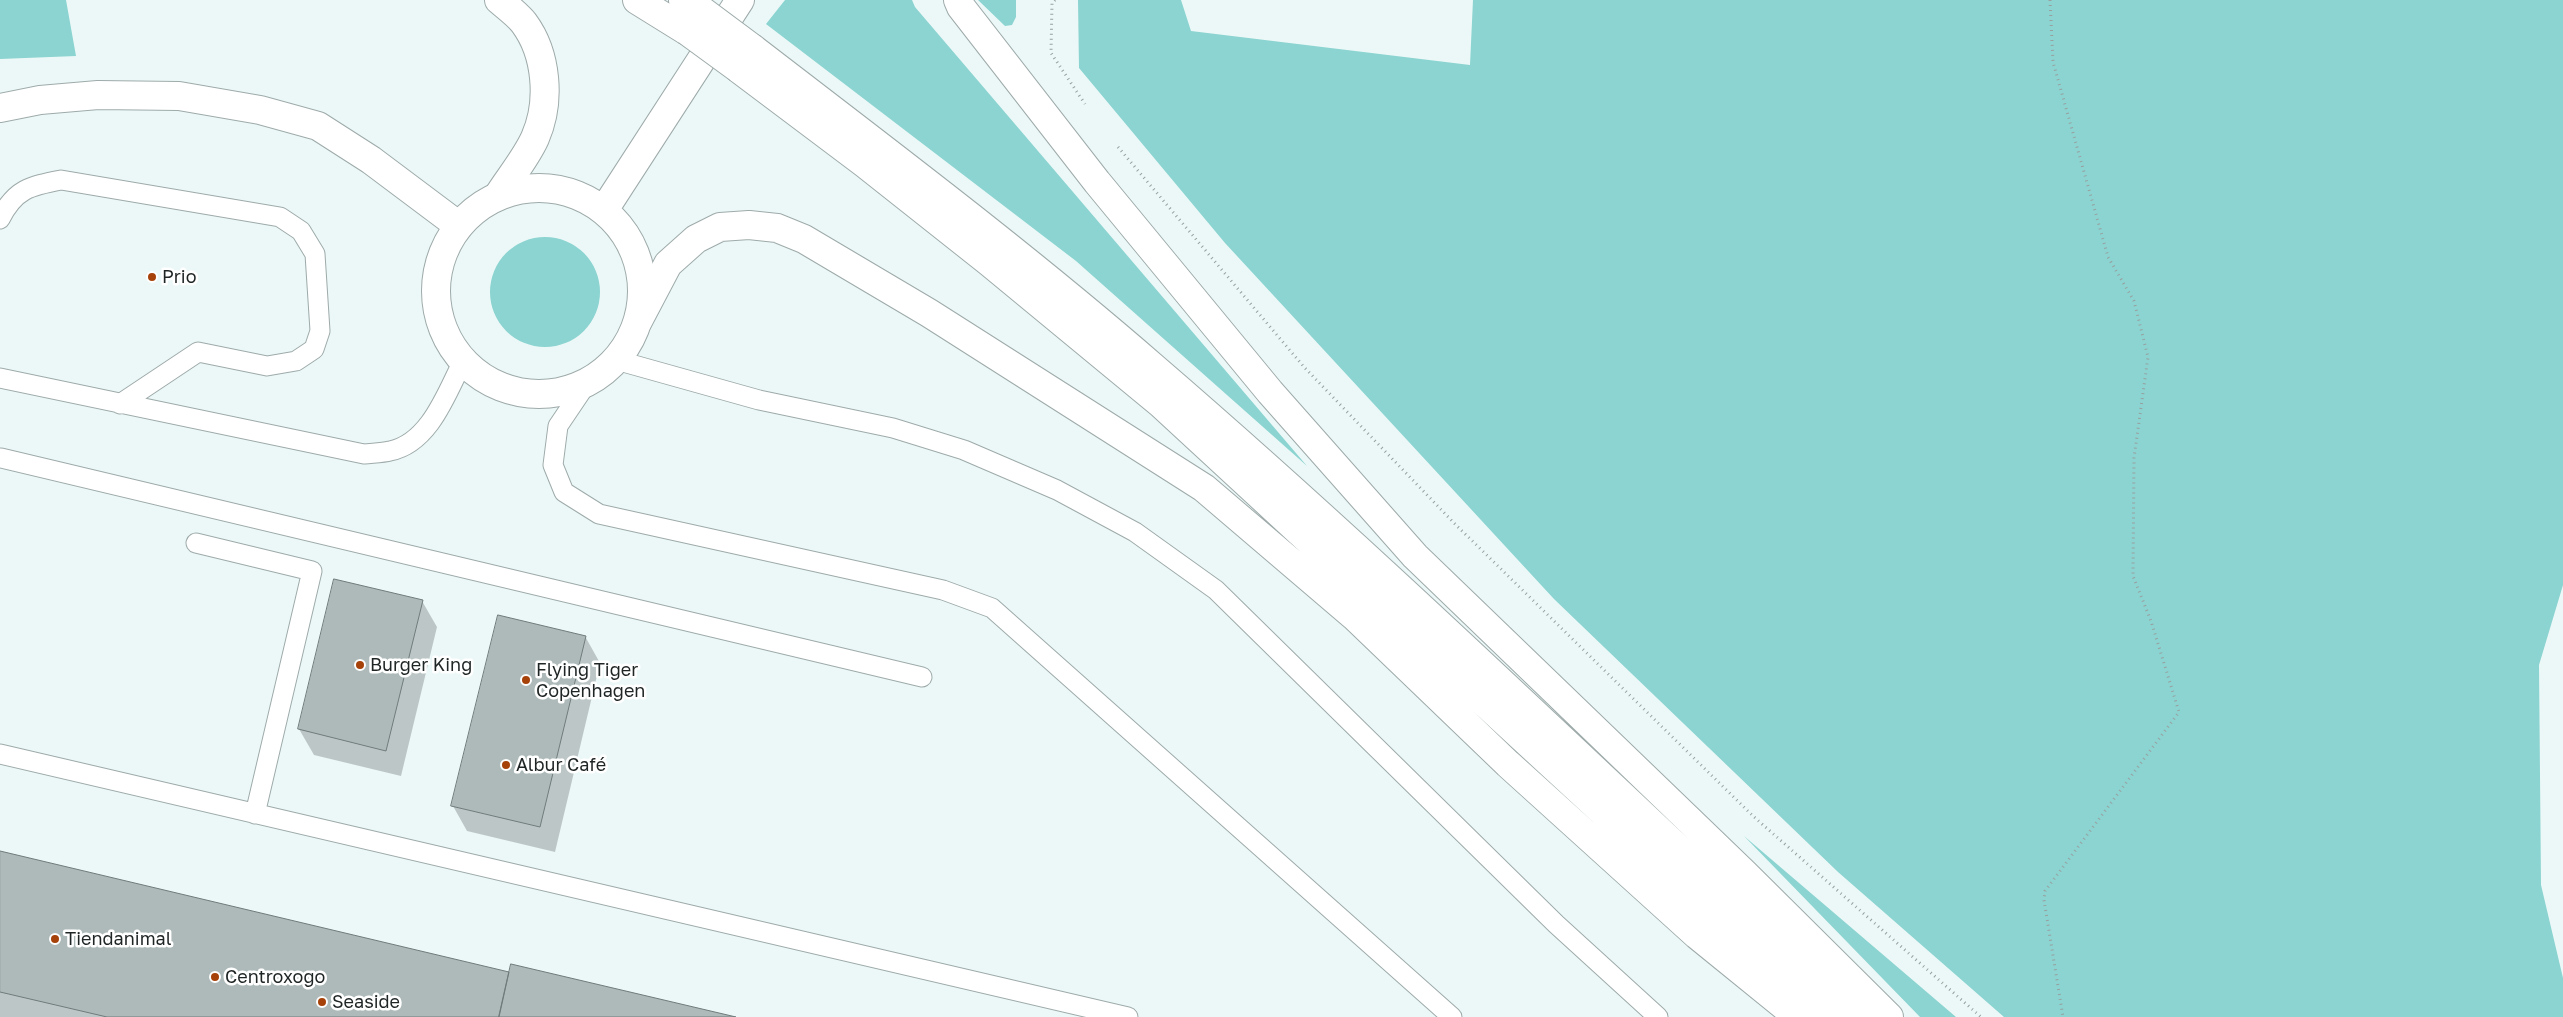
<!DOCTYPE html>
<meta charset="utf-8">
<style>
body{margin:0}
canvas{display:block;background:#ebf8f7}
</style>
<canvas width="2563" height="1017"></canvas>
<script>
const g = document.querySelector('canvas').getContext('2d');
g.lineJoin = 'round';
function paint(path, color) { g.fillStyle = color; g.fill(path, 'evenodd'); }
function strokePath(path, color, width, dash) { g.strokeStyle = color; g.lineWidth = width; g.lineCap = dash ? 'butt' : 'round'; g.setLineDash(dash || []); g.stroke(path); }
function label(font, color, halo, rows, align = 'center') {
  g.font = font + ' "Golos Text",sans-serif'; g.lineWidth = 5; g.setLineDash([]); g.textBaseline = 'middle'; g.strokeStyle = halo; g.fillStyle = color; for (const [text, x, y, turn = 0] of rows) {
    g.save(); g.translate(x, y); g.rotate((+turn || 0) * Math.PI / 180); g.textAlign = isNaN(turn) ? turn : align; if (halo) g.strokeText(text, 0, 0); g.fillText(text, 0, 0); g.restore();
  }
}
paint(new Path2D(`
 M0 0H66L76 56 0 59Z
 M785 0H912L915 7 1307 466 1076 261 766 24Z
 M978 0H1016V17L1012 25 1005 26Z
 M1078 0H1181L1191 31 1470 65 1473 0H2563V585L2539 665 2541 885 2563 978V1017H2004L1838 872 1554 599 1225 243 1079 68Z
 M490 292a55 55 0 1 1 110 0a55 55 0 1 1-110 0Z
 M1744 836 1956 1017H1920Z`), '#8cd4d1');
paint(new Path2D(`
 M422 601 437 627 401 776 314 755 299 729Z
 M586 638 600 663 555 852 467 831 453 806Z
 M0 852 510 974 731 1017H0Z`), '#0003');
const building = new Path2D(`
 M334 579 423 600 386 751 298 729Z
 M498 615 586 636 540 827 451 806Z
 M0 851 509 972 499 1017H107L0 992Z
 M511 964 736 1017H499Z`);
paint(building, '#adbab9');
strokePath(building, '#707b7b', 1);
const service = new Path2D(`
 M0 219C15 189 30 186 61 180L280 217 301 231 315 254 320 331 314 349 296 361 267 366 198 352 120 404
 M616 360 759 400 893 428 964 450 1057 490 1135 532 1216 590 1556 924 1658 1017
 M0 378 364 454C372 453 382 453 390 451 430 443 447 392 463 361
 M587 383 558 426 553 465 564 492 599 514 943 590 992 608 1452 1017
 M1 458 922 677
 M196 543 312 571 255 814
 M0 754 1128 1017`);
const tertiary = new Path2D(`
 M0 108 40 100 98 95 179 96 260 110 318 126 371 160 459 226
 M436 291a103 103 0 1 1 206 0a103 103 0 1 1-206 0Z
 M604 210 740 0`);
const primary = new Path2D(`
 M637 0 687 31
 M683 0 701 10
 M958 0 961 7 1097 182 1270 392 1415 556 1744 873 1889 1017
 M752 48C887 152 1023 254 1152 366 1395 575 1623 800 1859 1017
 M739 69 864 163 989 262 1161 404 1825 1017
 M498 196C510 177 526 158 535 138 551 102 547 54 524 23 518 15 507 7 499 0
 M638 321 668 264 696 239 720 227 749 225 777 228 804 239 929 313 1204 488 1354 616 1508 764 1697 935 1798 1017`);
strokePath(service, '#9eabaa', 21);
strokePath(tertiary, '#9eabaa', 30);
strokePath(primary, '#9eabaa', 30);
strokePath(new Path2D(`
 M1055 0 1052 3 1051 53 1085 104
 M2050 0 2053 62 2108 257 2134 301 2148 357 2134 458 2133 576 2151 621 2179 712 2045 891 2044 900 2063 1017
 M1118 147 1304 367 1455 524 1753 816 1981 1017`), '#96a09f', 3, [1, 4]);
strokePath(service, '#fff', 19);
strokePath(tertiary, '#fff', 28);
strokePath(primary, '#fff', 28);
const primaryBridge = new Path2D(`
 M701 10 752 48
 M687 31 739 69`);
strokePath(primaryBridge, '#9eabaa', 30, []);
strokePath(primaryBridge, '#fff', 28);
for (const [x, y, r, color] of [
 [152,277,5,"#a54109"],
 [360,665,5,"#a54109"],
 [526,680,5,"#a54109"],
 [506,765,5,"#a54109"],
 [55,939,5,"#a54109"],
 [215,977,5,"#a54109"],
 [322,1002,5,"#a54109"]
]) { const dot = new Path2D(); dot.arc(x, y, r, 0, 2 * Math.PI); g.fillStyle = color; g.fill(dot); strokePath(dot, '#fff', 2); }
label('18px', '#1f2424', '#fff', [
 ["Prio",162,277],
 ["Burger King",370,665],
 ["Flying Tiger",536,670],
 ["Copenhagen",536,691],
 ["Albur Café",516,765],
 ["Tiendanimal",65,939],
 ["Centroxogo",225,977],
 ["Seaside",332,1002]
], 'left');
</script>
